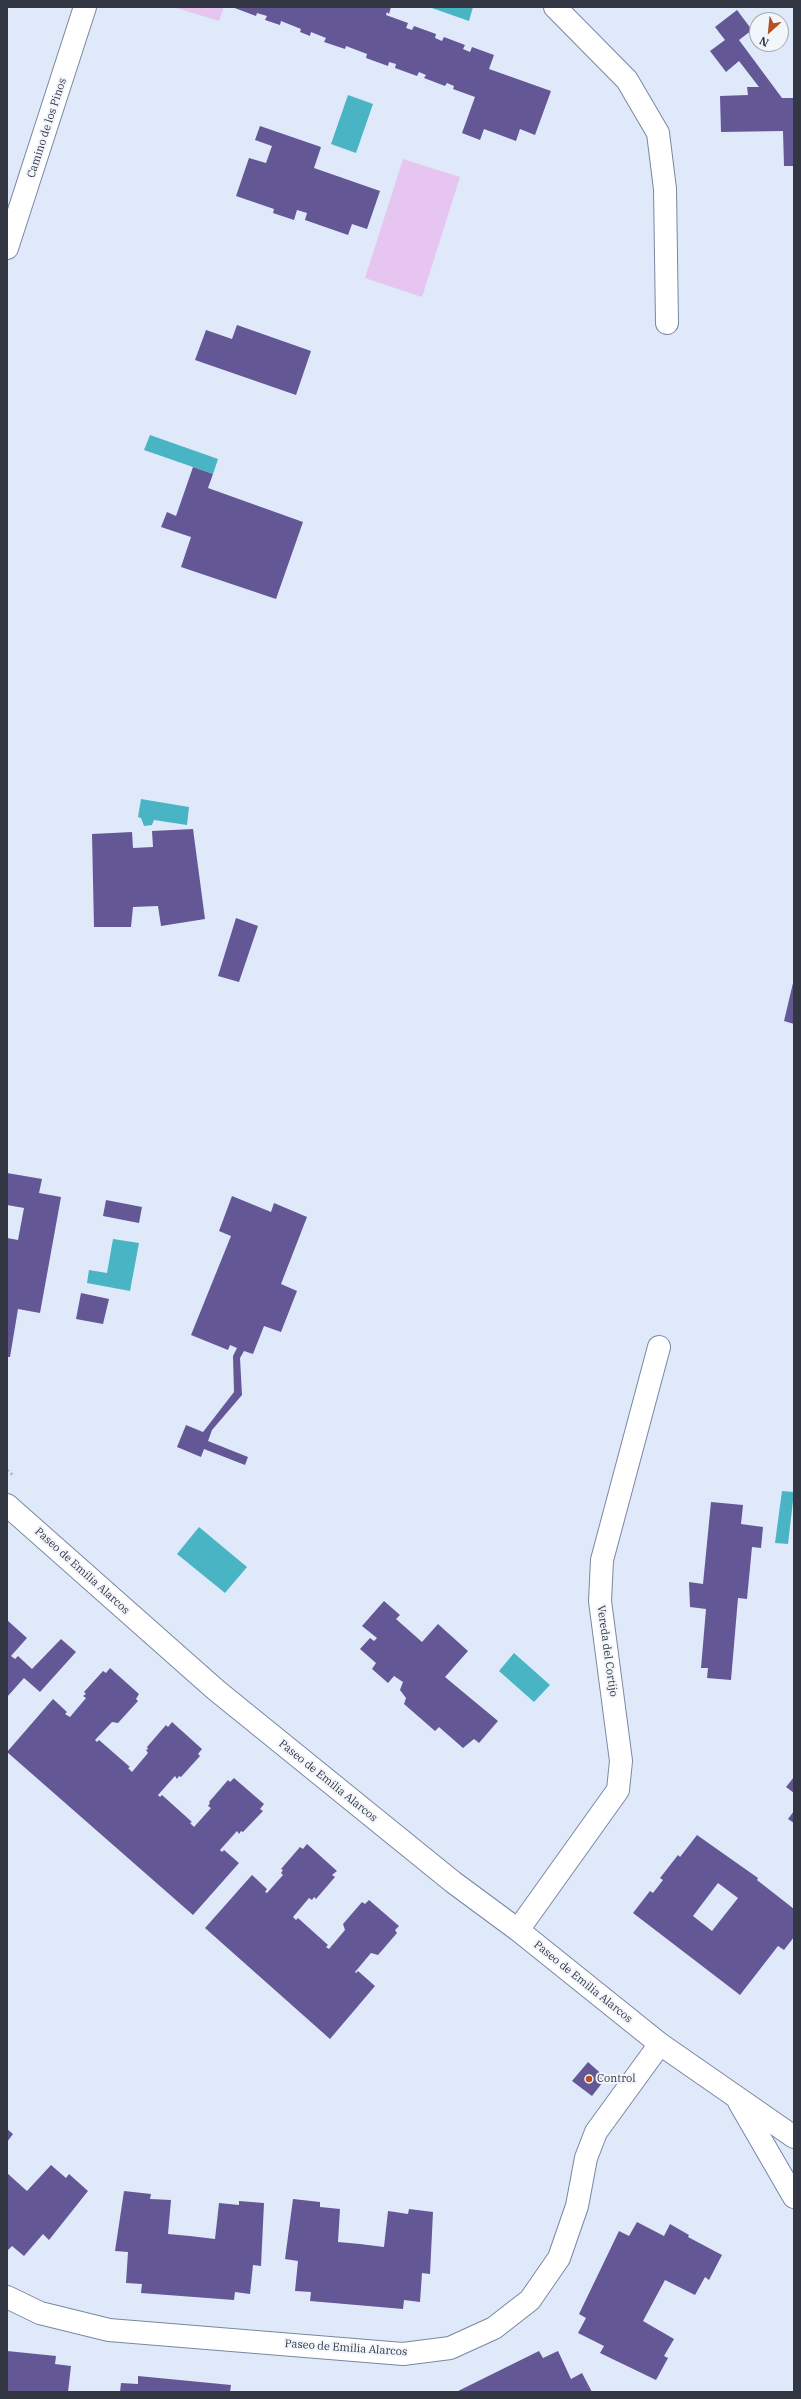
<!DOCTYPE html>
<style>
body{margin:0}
#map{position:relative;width:801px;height:2399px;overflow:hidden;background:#dfe9fa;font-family:"IBM Plex Serif",serif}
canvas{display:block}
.frame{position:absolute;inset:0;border:8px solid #323743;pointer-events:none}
.north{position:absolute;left:749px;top:12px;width:40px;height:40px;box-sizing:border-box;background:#f2f6fb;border:1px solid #a5aab1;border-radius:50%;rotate:207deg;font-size:11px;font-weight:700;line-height:16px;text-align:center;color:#323743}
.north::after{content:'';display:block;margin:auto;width:14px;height:18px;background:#b55022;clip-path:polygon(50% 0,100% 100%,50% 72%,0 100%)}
</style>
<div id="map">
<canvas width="801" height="2399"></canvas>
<div class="frame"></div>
<div class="north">N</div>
</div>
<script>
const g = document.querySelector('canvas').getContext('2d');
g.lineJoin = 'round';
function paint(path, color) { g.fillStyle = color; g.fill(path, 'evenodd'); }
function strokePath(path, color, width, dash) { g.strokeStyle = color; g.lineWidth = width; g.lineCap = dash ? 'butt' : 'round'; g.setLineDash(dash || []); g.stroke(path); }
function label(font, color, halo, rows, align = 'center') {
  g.font = font + ' "IBM Plex Serif",serif'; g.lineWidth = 4; g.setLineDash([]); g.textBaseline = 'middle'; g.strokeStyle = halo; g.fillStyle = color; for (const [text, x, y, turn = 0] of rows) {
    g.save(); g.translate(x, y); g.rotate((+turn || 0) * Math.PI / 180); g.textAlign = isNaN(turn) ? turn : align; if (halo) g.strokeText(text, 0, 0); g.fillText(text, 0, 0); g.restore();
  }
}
paint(new Path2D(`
 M173 7H224L219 21Z
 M403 159 460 177 422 297 365 278Z`), '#e7c5f1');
paint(new Path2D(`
 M429 7H473L469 21Z
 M348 95 373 104 356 153 331 144Z
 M150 435 218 459 213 474 144 450Z
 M141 799 189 807 187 825 154 820 152 825 144 826 141 818 138 817Z
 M113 1239 139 1243 130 1291 87 1283 89 1270 107 1273Z
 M782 1491 794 1492 788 1544 775 1543Z
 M199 1527 247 1567 225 1593 177 1554Z
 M514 1653 550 1685 534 1702 499 1671Z`), '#49b4c3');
paint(new Path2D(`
 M232 7H391L389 14 387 12 386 15 408 23 406 28 412 30 414 26 436 34 435 38 442 41 444 37 465 45 463 49 470 52 472 47 494 55 489 69 551 91 535 135 520 129 516 141 484 129 480 140 462 133 475 97 453 89 454 86 447 83 445 86 424 78 426 75 419 72 417 76 395 68 396 64 389 62 388 66 366 58 367 54 346 46 345 49 324 42 326 38 311 32 310 36 300 32 301 29 281 21 280 25 265 20 267 16 257 13 256 16Z
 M737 10 752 30 739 40 782 98H794V166H784L783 131 721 132 720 96 748 95 747 87H759L739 61 726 72 710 51 725 40 715 27Z
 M260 126 321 147 314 168 380 191 367 229 352 224 348 235 305 220 307 213 297 210 294 220 273 213 274 209 236 196 249 158 266 163 272 146 255 140Z
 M237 325 311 351 296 395 195 360 206 330 232 339Z
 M193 467 213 474 208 488 303 522 276 599 181 567 191 537 161 527 167 512 176 516Z
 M193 829 205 919 161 926 158 906 133 907 131 927H94L92 834 132 832 133 848 153 847 152 831Z
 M236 918 258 926 239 982 218 976Z
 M793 983H794V1024L784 1021Z
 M7 1173 42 1179 39 1193 61 1197 40 1313 18 1309 10 1357H7V1238L18 1240 24 1208 7 1205Z
 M232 1196 271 1212 274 1203 307 1217 281 1284 297 1291 281 1332 264 1326 253 1354 244 1351 240 1358 242 1395 212 1430 208 1441 248 1457 245 1465 204 1449 201 1457 177 1447 186 1425 203 1432 234 1392 233 1356 237 1348 230 1345 228 1350 191 1335 231 1236 219 1231Z
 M106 1200 142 1207 139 1223 103 1216Z
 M81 1293 109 1299 103 1324 76 1319Z
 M711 1502 743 1505 741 1524 763 1527 761 1548 752 1547 747 1599 738 1598 731 1680 707 1678 708 1668H701L706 1609 690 1607 689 1582 703 1584Z
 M384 1601 400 1615 396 1619 422 1642 438 1624 468 1651 445 1677 498 1721 479 1743 474 1739 463 1748 439 1727 435 1731 404 1704 406 1698 400 1690 403 1682 394 1676 388 1683 372 1669 376 1663 360 1649 370 1638 374 1641 377 1638 362 1626Z
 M7 1620 27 1638 11 1656 15 1659 18 1656 32 1669 61 1639 76 1652 40 1692 24 1678 7 1697Z
 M110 1668 139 1694 136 1699 138 1701 118 1723 112 1722 95 1740 97 1742 99 1740 130 1767 128 1768 132 1772 148 1753 146 1750 148 1749 147 1747 166 1725 168 1727 172 1722 202 1749 198 1754 200 1756 181 1777 179 1776 177 1779 175 1776 158 1795 160 1797 162 1795 192 1822 190 1823 194 1827 211 1808 208 1806 210 1803 209 1802 228 1780 230 1782 234 1778 264 1804 260 1809 263 1811 243 1832 241 1831 239 1834 237 1831 220 1850 222 1852 224 1850 239 1863 193 1915 7 1752 53 1699 67 1712 65 1714 70 1717 86 1698 83 1696 86 1694 84 1692 103 1671 106 1673Z
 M794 1777V1793L786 1787Z
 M794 1811V1823L788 1819Z
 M697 1835 758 1878 757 1880 794 1909V1937L784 1950 778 1946 740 1995 633 1913 650 1891 653 1893 663 1880 660 1878 678 1855 680 1857ZM718 1883 738 1898 712 1931 693 1916Z
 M307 1844 337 1871 332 1875 335 1877 316 1899 314 1897 312 1900 309 1898 293 1917 296 1920 298 1918 328 1945 326 1947 329 1949 345 1930 343 1924 362 1902 365 1904 369 1900 399 1926 395 1930 397 1933 378 1955 371 1953 355 1972 356 1973 358 1971 375 1986 330 2039 205 1928 252 1875 267 1889 265 1892 267 1893 283 1875 281 1873 283 1870 281 1869 300 1847 303 1849Z
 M588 2062 606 2078 592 2096 572 2081Z
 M7 2129 13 2134 7 2142Z
 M51 2165 66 2178 69 2174 88 2191 49 2240 43 2234 24 2256 12 2246 7 2251V2173L27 2191Z
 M124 2191 151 2194 150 2199 171 2200 168 2234 190 2236 215 2239 219 2203 239 2205V2201L264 2203 261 2266 253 2265 250 2294 235 2292 234 2300 141 2293 142 2284 126 2283 128 2252 115 2251Z
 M293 2199 320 2202V2207L340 2209 338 2242 360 2244 384 2247 388 2211 408 2214 409 2209 433 2212 430 2274 422 2273 420 2302 404 2300 403 2309 310 2301 311 2292 295 2291 298 2261 285 2259Z
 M637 2222 664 2236 670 2224 689 2235 688 2237 722 2255 709 2280 705 2277 695 2295 665 2280 643 2321 674 2339 664 2356 668 2358 656 2380 600 2353 604 2346 578 2333 586 2318 579 2314 619 2231 629 2236Z
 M7 2351 56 2356 55 2364 71 2366 68 2392H7Z
 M539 2351 543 2358 558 2351 571 2379 582 2373 592 2392H456Z
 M138 2376 231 2385 230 2392H120L121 2383 138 2384Z`), '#645796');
const minor = new Path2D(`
 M555 7 627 80 658 133 665 189 667 323
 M7 248 85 7
 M7 1505 216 1690 453 1882 518 1930 660 2044 794 2137
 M518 1930 618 1790 621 1761 600 1601 602 1560 659 1347
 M739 2102 794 2197
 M7 2297 40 2313 109 2330 403 2354 450 2348 494 2328 530 2300 559 2258 577 2206 586 2158 596 2132 660 2044`);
strokePath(minor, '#7a87a2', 24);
strokePath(new Path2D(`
 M7 1470 14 1476`), '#a7b0bf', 2.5, [2, 3]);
strokePath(minor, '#fff', 22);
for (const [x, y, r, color] of [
 [589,2079,4,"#b55022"]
]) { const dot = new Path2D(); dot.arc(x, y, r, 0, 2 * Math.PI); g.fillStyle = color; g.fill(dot); strokePath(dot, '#f2f6fb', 1.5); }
label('11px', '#323743', '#f2f6fb', [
 ["Camino de los Pinos",47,128,-72],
 ["Paseo de Emilia Alarcos",82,1571,42],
 ["Vereda del Cortijo",607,1651,82],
 ["Paseo de Emilia Alarcos",328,1781,39],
 ["Paseo de Emilia Alarcos",583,1982,39],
 ["Paseo de Emilia Alarcos",346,2348,4]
]);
label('11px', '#323743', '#f2f6fb', [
 ["Control",597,2079]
], 'left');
</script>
